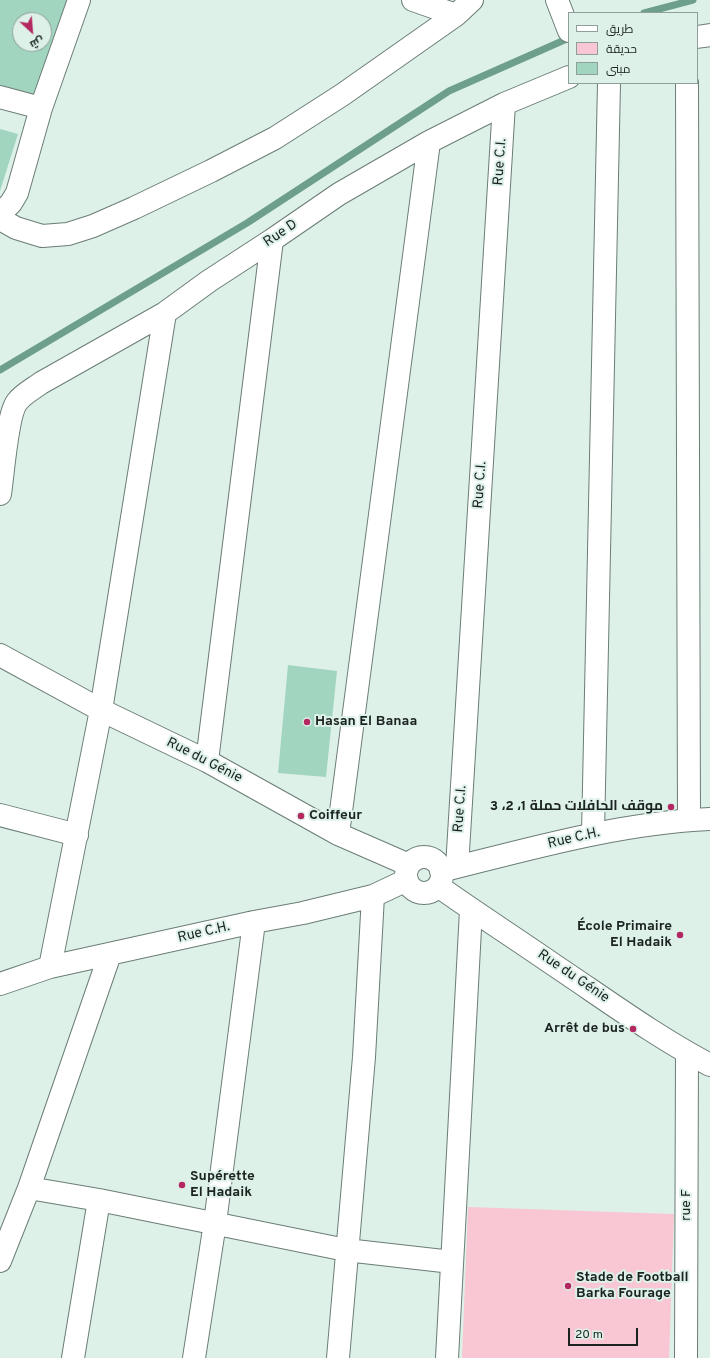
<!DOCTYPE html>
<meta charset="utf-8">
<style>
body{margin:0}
#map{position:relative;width:710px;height:1358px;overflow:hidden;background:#ddf1e9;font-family:Overpass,Cairo,sans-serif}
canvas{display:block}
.legend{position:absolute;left:568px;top:12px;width:130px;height:72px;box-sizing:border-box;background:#ddf1e9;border:1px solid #8f9f99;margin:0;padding:5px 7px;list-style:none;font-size:12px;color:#1b2320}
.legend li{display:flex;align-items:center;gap:8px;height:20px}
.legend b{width:20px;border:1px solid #8f9f99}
.north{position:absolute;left:12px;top:12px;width:40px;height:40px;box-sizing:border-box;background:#ddf1e9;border:1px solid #8f9f99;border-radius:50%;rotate:154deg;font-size:11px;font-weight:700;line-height:16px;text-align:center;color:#1b2320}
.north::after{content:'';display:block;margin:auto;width:14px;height:18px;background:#b42862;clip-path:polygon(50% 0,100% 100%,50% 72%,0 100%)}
.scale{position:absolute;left:568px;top:1328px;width:70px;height:18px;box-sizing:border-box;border:2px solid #1b2320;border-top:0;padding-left:5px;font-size:12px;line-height:14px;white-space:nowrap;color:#1b2320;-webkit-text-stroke:3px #ddf1e9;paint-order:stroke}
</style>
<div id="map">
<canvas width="710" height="1358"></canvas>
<ul class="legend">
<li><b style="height:5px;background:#fff"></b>طريق</li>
<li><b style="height:11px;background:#f9c7d4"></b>حديقة</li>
<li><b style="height:11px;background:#a1d5c0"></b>مبنى</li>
</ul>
<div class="north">ش</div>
<div class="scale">20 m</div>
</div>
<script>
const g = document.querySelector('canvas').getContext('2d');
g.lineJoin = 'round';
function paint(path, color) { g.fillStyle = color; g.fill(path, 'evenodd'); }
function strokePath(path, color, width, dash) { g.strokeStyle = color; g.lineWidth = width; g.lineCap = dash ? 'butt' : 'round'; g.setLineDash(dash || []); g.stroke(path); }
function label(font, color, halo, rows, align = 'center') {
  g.font = font + ' Overpass,Cairo,sans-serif'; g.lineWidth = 4; g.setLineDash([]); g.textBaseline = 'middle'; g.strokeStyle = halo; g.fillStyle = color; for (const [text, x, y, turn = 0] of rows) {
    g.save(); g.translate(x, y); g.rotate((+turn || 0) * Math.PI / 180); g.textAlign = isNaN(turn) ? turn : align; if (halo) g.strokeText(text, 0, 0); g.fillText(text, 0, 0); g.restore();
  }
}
paint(new Path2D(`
 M468 1207 674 1214 669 1358H462Z`), '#f9c7d4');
strokePath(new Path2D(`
 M644 13 693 0
 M0 370 247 223 449 91 569 38`), '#6d9f8c', 7);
paint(new Path2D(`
 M0 0H67L36 101 0 92ZM20 20H44V44H20Z
 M0 129 18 134 0 191Z
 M288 665 337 671 326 777 278 773Z`), '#a1d5c0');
const minor = new Path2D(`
 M413 0 456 15
 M557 0 569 31
 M697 37 710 35
 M687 83 689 820
 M0 97 41 108
 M0 214 11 203 17 193 41 108 79 0
 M0 219 16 228 42 236 68 234 93 226 134 208 211 171 275 138 342 95 416 43 456 15 472 0
 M0 494C3 475 7 415 17 402 23 394 33 389 41 383L165 313 209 281 272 240 339 194 429 142 504 104 569 77
 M0 655 101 710 207 761 338 834 409 865
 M207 761 272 240
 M0 815 77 835
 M593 833 609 83
 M338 834 429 142
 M406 875a18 18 0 1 1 36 0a18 18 0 1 1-36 0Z
 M457 867 504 104
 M441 871C529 849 619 823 710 819
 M438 886C476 913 515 938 554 965 605 999 655 1036 710 1065
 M50 967 101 710 165 313
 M0 984 50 967 254 922 303 913 373 896 407 880
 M29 1188 99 1200 346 1250 452 1262
 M0 1261 29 1188 110 954
 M73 1358 99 1200
 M194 1358 215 1223 254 922
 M338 1358 364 1057 373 896
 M447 1358 471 910
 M686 1358 687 1053`);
strokePath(minor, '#6b7d75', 24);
strokePath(minor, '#fff', 22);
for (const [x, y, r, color] of [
 [307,722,4,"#b42862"],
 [671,807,4,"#b42862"],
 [301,816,4,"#b42862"],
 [680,935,4,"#b42862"],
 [633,1029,4,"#b42862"],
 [182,1185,4,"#b42862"],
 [568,1286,4,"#b42862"]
]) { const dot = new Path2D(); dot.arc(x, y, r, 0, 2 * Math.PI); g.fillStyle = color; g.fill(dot); strokePath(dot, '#ddf1e9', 1.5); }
label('14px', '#1b2320', '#ddf1e9', [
 ["Rue C.I.",501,162,-86],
 ["Rue D",281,234,-34],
 ["Rue C.I.",481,485,-86],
 ["Rue du Génie",204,761,27],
 ["Rue C.I.",461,809,-86],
 ["Rue C.H.",574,839,-13],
 ["Rue C.H.",204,933,-13],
 ["Rue du Génie",573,977,34],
 ["rue F",687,1205,-90]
]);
label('bold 14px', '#1b2320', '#ddf1e9', [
 ["Hasan El Banaa",315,722],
 ["موقف الحافلات حملة 1، 2، 3",663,807,"right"],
 ["Coiffeur",309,816],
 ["École Primaire",672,927,"right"],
 ["El Hadaik",672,943,"right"],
 ["Arrêt de bus",625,1029,"right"],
 ["Supérette",190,1177],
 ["El Hadaik",190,1193],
 ["Stade de Football",576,1278],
 ["Barka Fourage",576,1294]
], 'left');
</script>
